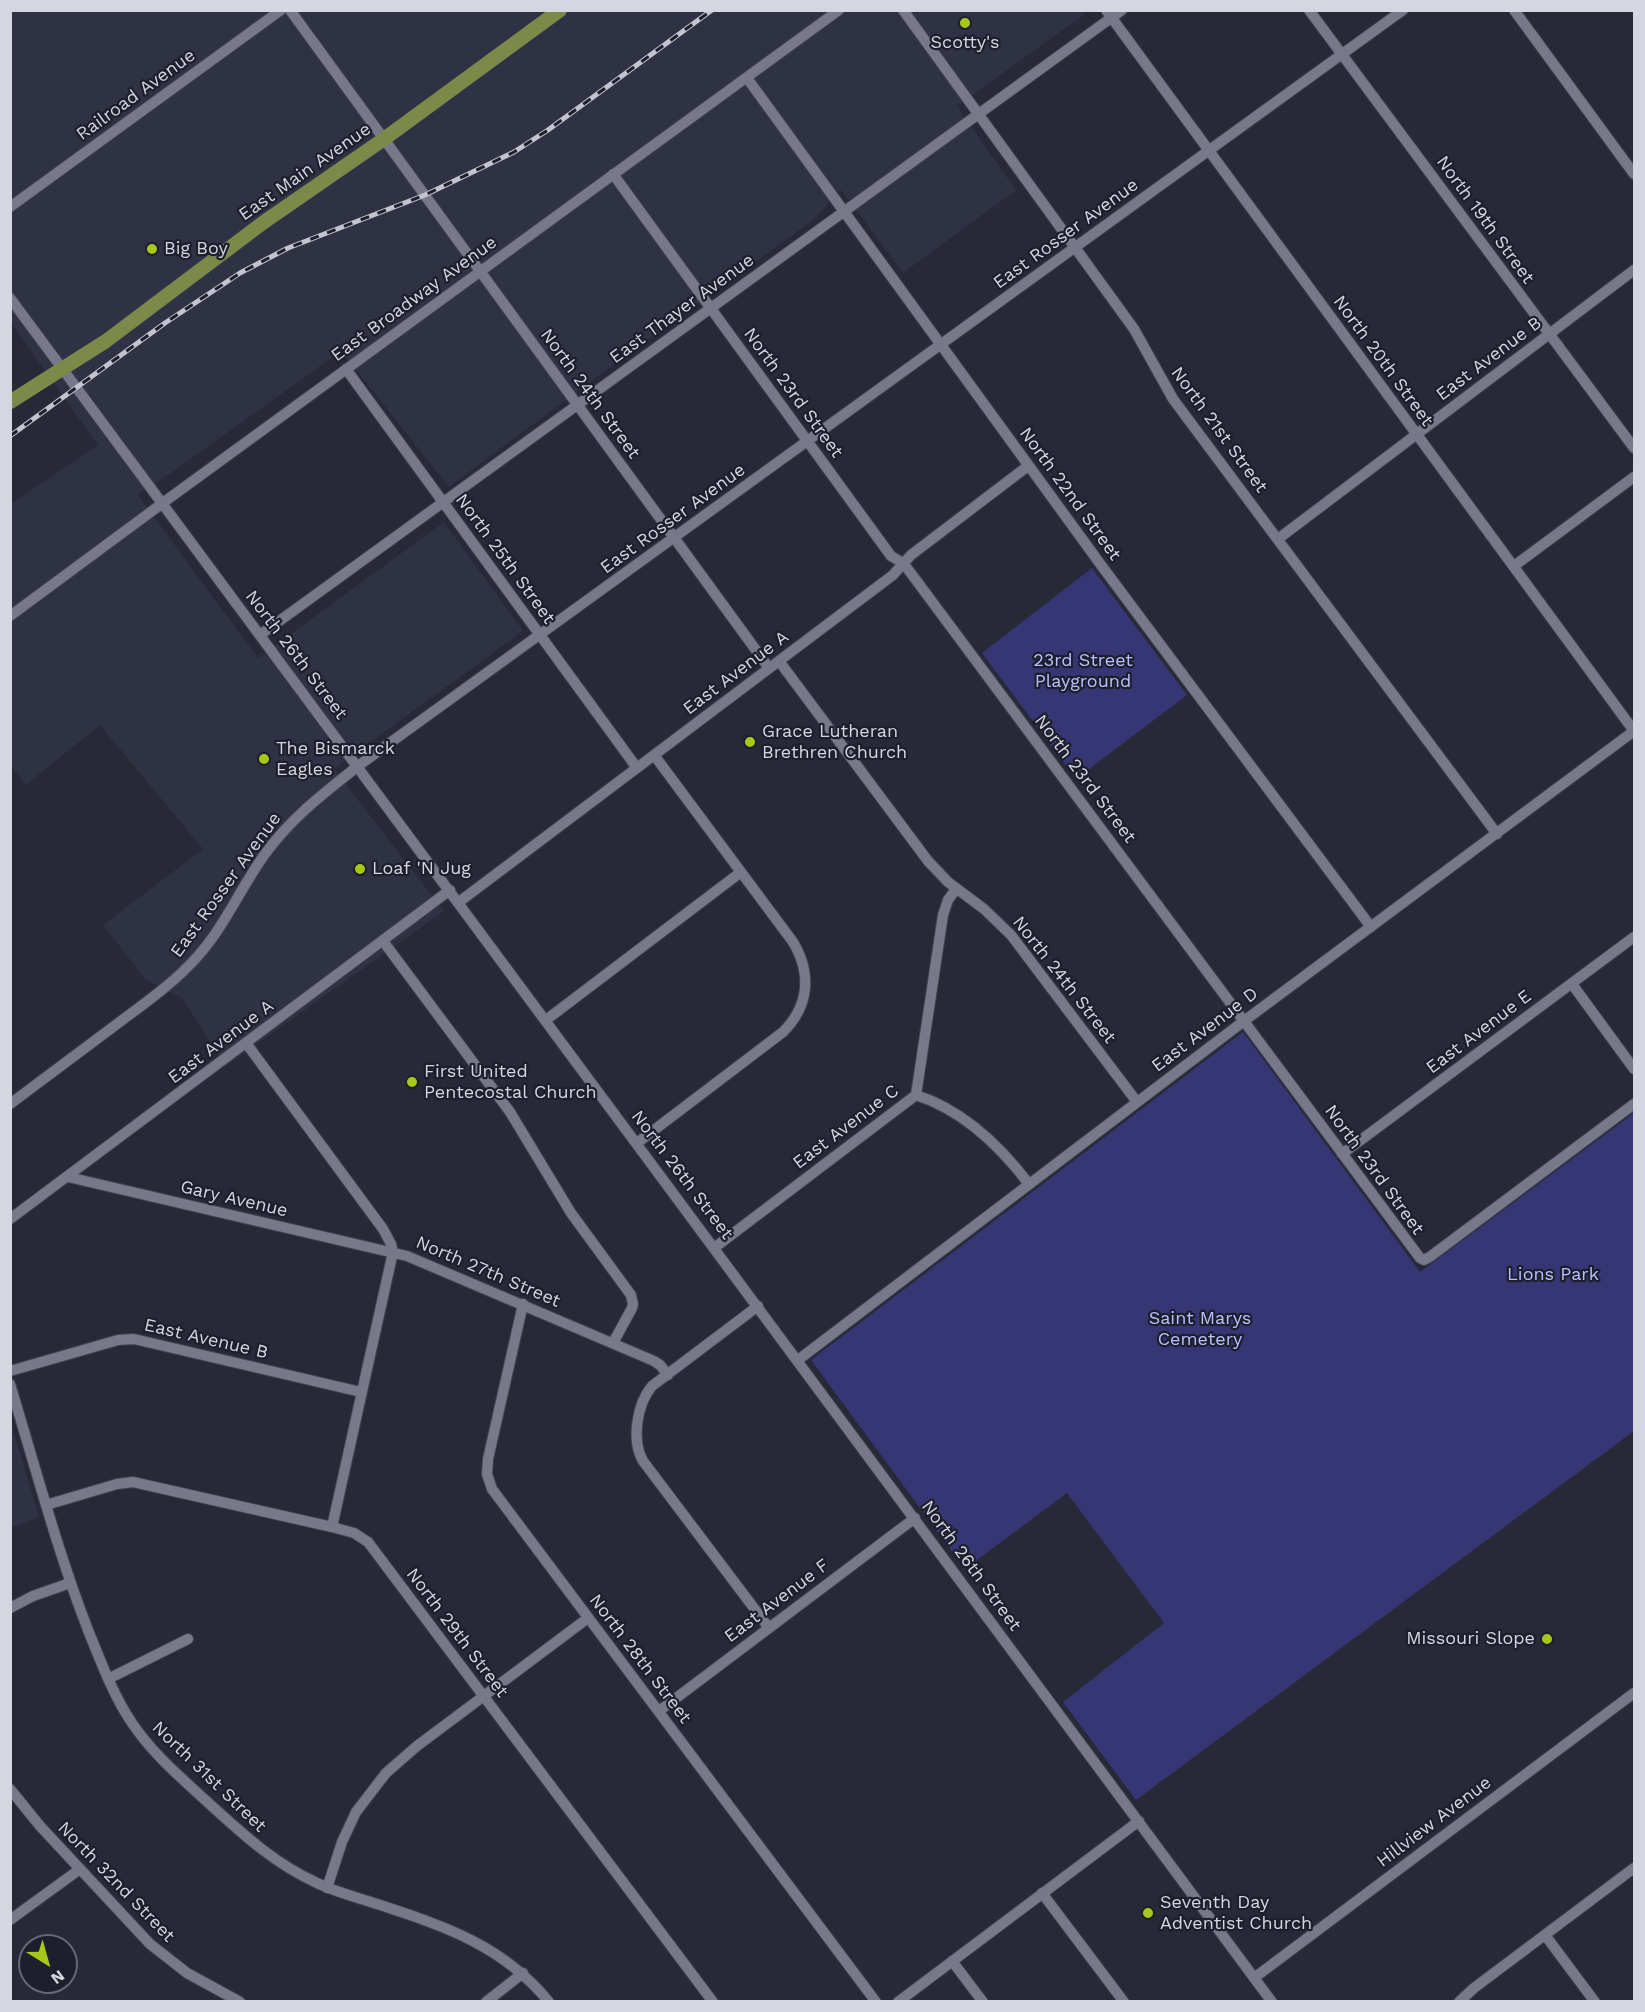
<!DOCTYPE html>
<style>
body{margin:0}
#map{position:relative;width:1645px;height:2012px;overflow:hidden;background:#272937;font-family:"Work Sans",sans-serif}
canvas{display:block}
.frame{position:absolute;inset:0;border:12px solid #d5d6e0;pointer-events:none}
.north{position:absolute;left:18px;top:1934px;width:60px;height:60px;box-sizing:border-box;background:#1e1f2d;border:2px solid #676875;border-radius:50%;rotate:143deg;font-size:16px;font-weight:700;line-height:24px;text-align:center;color:#d5d6e0}
.north::after{content:'';display:block;margin:auto;width:21px;height:27px;background:#a9c719;clip-path:polygon(50% 0,100% 100%,50% 72%,0 100%)}
</style>
<div id="map">
<canvas width="1645" height="2012"></canvas>
<div class="frame"></div>
<div class="north">N</div>
</div>
<script>
const g = document.querySelector('canvas').getContext('2d');
g.lineJoin = 'round';
function paint(path, color) { g.fillStyle = color; g.fill(path, 'evenodd'); }
function strokePath(path, color, width, dash) { g.strokeStyle = color; g.lineWidth = width; g.lineCap = dash ? 'butt' : 'round'; g.setLineDash(dash || []); g.stroke(path); }
function label(font, color, halo, rows, align = 'center') {
  g.font = font + ' "Work Sans",sans-serif'; g.lineWidth = 4.5; g.setLineDash([]); g.textBaseline = 'middle'; g.strokeStyle = halo; g.fillStyle = color; for (const [text, x, y, turn = 0] of rows) {
    g.save(); g.translate(x, y); g.rotate((+turn || 0) * Math.PI / 180); g.textAlign = isNaN(turn) ? turn : align; if (halo) g.strokeText(text, 0, 0); g.fillText(text, 0, 0); g.restore();
  }
}
paint(new Path2D(`
 M1082 10 1085 14 957 106 1016 190 903 273 841 190 812 221 594 379 449 487 341 351 171 473 137 494 258 658 444 522 523 631 334 769 444 911 226 1066 182 998 145 979 103 925 203 849 100 725 26 785 11 766V504L98 445 11 323 10 11Z
 M10 1419 39 1517 11 1528H10Z`), '#2f3145');
paint(new Path2D(`
 M1092 568 1187 695 1076 779 982 653Z
 M1243 1032 1420 1272 1634 1113V1431L1136 1800 1063 1702 1164 1623 1067 1493 965 1569 811 1360Z`), '#373674');
const minor = new Path2D(`
 M290 10 769 668
 M903 10 1134 329 1173 399 1497 834
 M1106 10 1634 731
 M1309 10 1634 448
 M1514 10 1634 174
 M747 78 1101 565 1371 927
 M613 174 891 556 903 563 910 572 1420 1258 1424 1260 1431 1256 1634 1104
 M10 207 281 10
 M10 298 1272 2002
 M346 369 637 768
 M1278 539 1634 270
 M1514 566 1634 477
 M10 616 175 494 839 10
 M260 635 1122 10
 M779 661 928 861 948 882 984 909 1011 935 1137 1102
 M459 902 893 575 911 555 1028 466
 M383 941 510 1112 571 1213 631 1295 633 1304 632 1308 613 1343
 M1572 984 1634 1069
 M546 1020 741 872
 M246 1043 383 1229 391 1244 393 1252 332 1527
 M916 1095C963 1110 1000 1146 1029 1184
 M10 1104C46 1077 81 1051 117 1024 145 1003 174 983 197 957 225 926 241 887 265 854 291 818 324 793 358 766L1403 10
 M637 1143 783 1032C809 1006 812 974 793 942L654 755
 M1342 1154 1634 937
 M68 1177 407 1256 654 1361 660 1365 668 1375
 M10 1219 450 890
 M714 1248 916 1095 943 915 948 900 956 889
 M523 1304 488 1459 487 1474 492 1489 876 2002
 M758 1306 652 1386C637 1404 631 1440 643 1461L769 1628
 M798 1360 1244 1021 1634 731
 M10 1371 118 1340 134 1339 361 1392
 M10 1384C35 1466 57 1550 88 1630 101 1662 113 1695 132 1723 154 1756 185 1781 214 1808 246 1837 276 1864 315 1882 333 1891 352 1896 371 1902 440 1925 501 1943 549 2002
 M46 1505 117 1484 133 1482 332 1527 354 1533 368 1542 713 2002
 M10 1608 33 1596 70 1583
 M108 1679 188 1639
 M659 1711 915 1518
 M10 1789 40 1826 150 1944 187 1973 240 2002
 M327 1888 342 1842 356 1812 386 1773 417 1746 588 1618
 M1042 1893 1124 2002
 M10 1920 80 1869
 M1545 1935 1595 2002
 M952 1961 983 2002
 M1254 1978 1634 1693
 M486 2002 523 1973
 M898 2002 1139 1821
 M1459 2002 1474 1988 1634 1868`);
const major = new Path2D(`
 M10 402 106 341 264 222 384 139 560 10`);
strokePath(minor, '#434450', 12);
strokePath(major, '#434450', 15);
strokePath(minor, '#77798a', 10);
strokePath(major, '#7c8a49', 14);
const rail = new Path2D(`
 M10 436 165 323 240 273 288 248 425 195 514 152 548 130 712 10`);
strokePath(rail, '#c3c4ce', 5);
strokePath(rail, '#1e1f2d', 3, [9]);
for (const [x, y, r, color] of [
 [965,23,6,"#a9c719"],
 [152,249,6,"#a9c719"],
 [750,742,6,"#a9c719"],
 [264,759,6,"#a9c719"],
 [360,869,6,"#a9c719"],
 [412,1082,6,"#a9c719"],
 [1547,1639,6,"#a9c719"],
 [1148,1913,6,"#a9c719"]
]) { const dot = new Path2D(); dot.arc(x, y, r, 0, 2 * Math.PI); g.fillStyle = color; g.fill(dot); strokePath(dot, '#1e1f2d', 2); }
label('18px', '#d5d6e0', '#1e1f2d', [
 ["Scotty's",965,43,"center"],
 ["Big Boy",164,249],
 ["Grace Lutheran",762,732],
 ["Brethren Church",762,753],
 ["The Bismarck",276,749],
 ["Eagles",276,770],
 ["Loaf 'N Jug",372,869],
 ["First United",424,1072],
 ["Pentecostal Church",424,1093],
 ["Missouri Slope",1535,1639,"right"],
 ["Seventh Day",1160,1903],
 ["Adventist Church",1160,1924]
], 'left');
label('18px', '#d5d6e0', '#1e1f2d', [
 ["Railroad Avenue",136,95,-36],
 ["East Main Avenue",305,172,-35],
 ["North 19th Street",1485,220,54],
 ["East Rosser Avenue",1066,234,-36],
 ["East Broadway Avenue",414,299,-36],
 ["East Thayer Avenue",682,309,-36],
 ["East Avenue B",1489,359,-37],
 ["North 20th Street",1383,361,54],
 ["North 23rd Street",793,393,54],
 ["North 24th Street",590,394,54],
 ["North 21st Street",1219,430,54],
 ["North 22nd Street",1070,494,54],
 ["East Rosser Avenue",673,519,-36],
 ["North 25th Street",505,559,54],
 ["North 26th Street",296,655,53],
 ["East Avenue A",736,673,-37],
 ["North 23rd Street",1085,779,53],
 ["East Rosser Avenue",226,885,-54],
 ["North 24th Street",1064,980,52],
 ["East Avenue D",1205,1030,-37],
 ["East Avenue E",1479,1032,-37],
 ["East Avenue A",221,1042,-37],
 ["East Avenue C",846,1127,-37],
 ["North 23rd Street",1374,1170,54],
 ["North 26th Street",682,1175,53],
 ["Gary Avenue",234,1199,13],
 ["North 27th Street",488,1272,23],
 ["East Avenue B",206,1339,13],
 ["North 26th Street",971,1566,54],
 ["East Avenue F",777,1601,-37],
 ["North 29th Street",457,1633,53],
 ["North 28th Street",640,1659,53],
 ["North 31st Street",209,1777,44],
 ["Hillview Avenue",1434,1822,-37],
 ["North 32nd Street",116,1882,46]
]);
label('18px', '#bac0fe', '#1e1f2d', [
 ["23rd Street",1083,661],
 ["Playground",1083,682],
 ["Lions Park",1553,1275],
 ["Saint Marys",1200,1319],
 ["Cemetery",1200,1340]
]);
</script>
